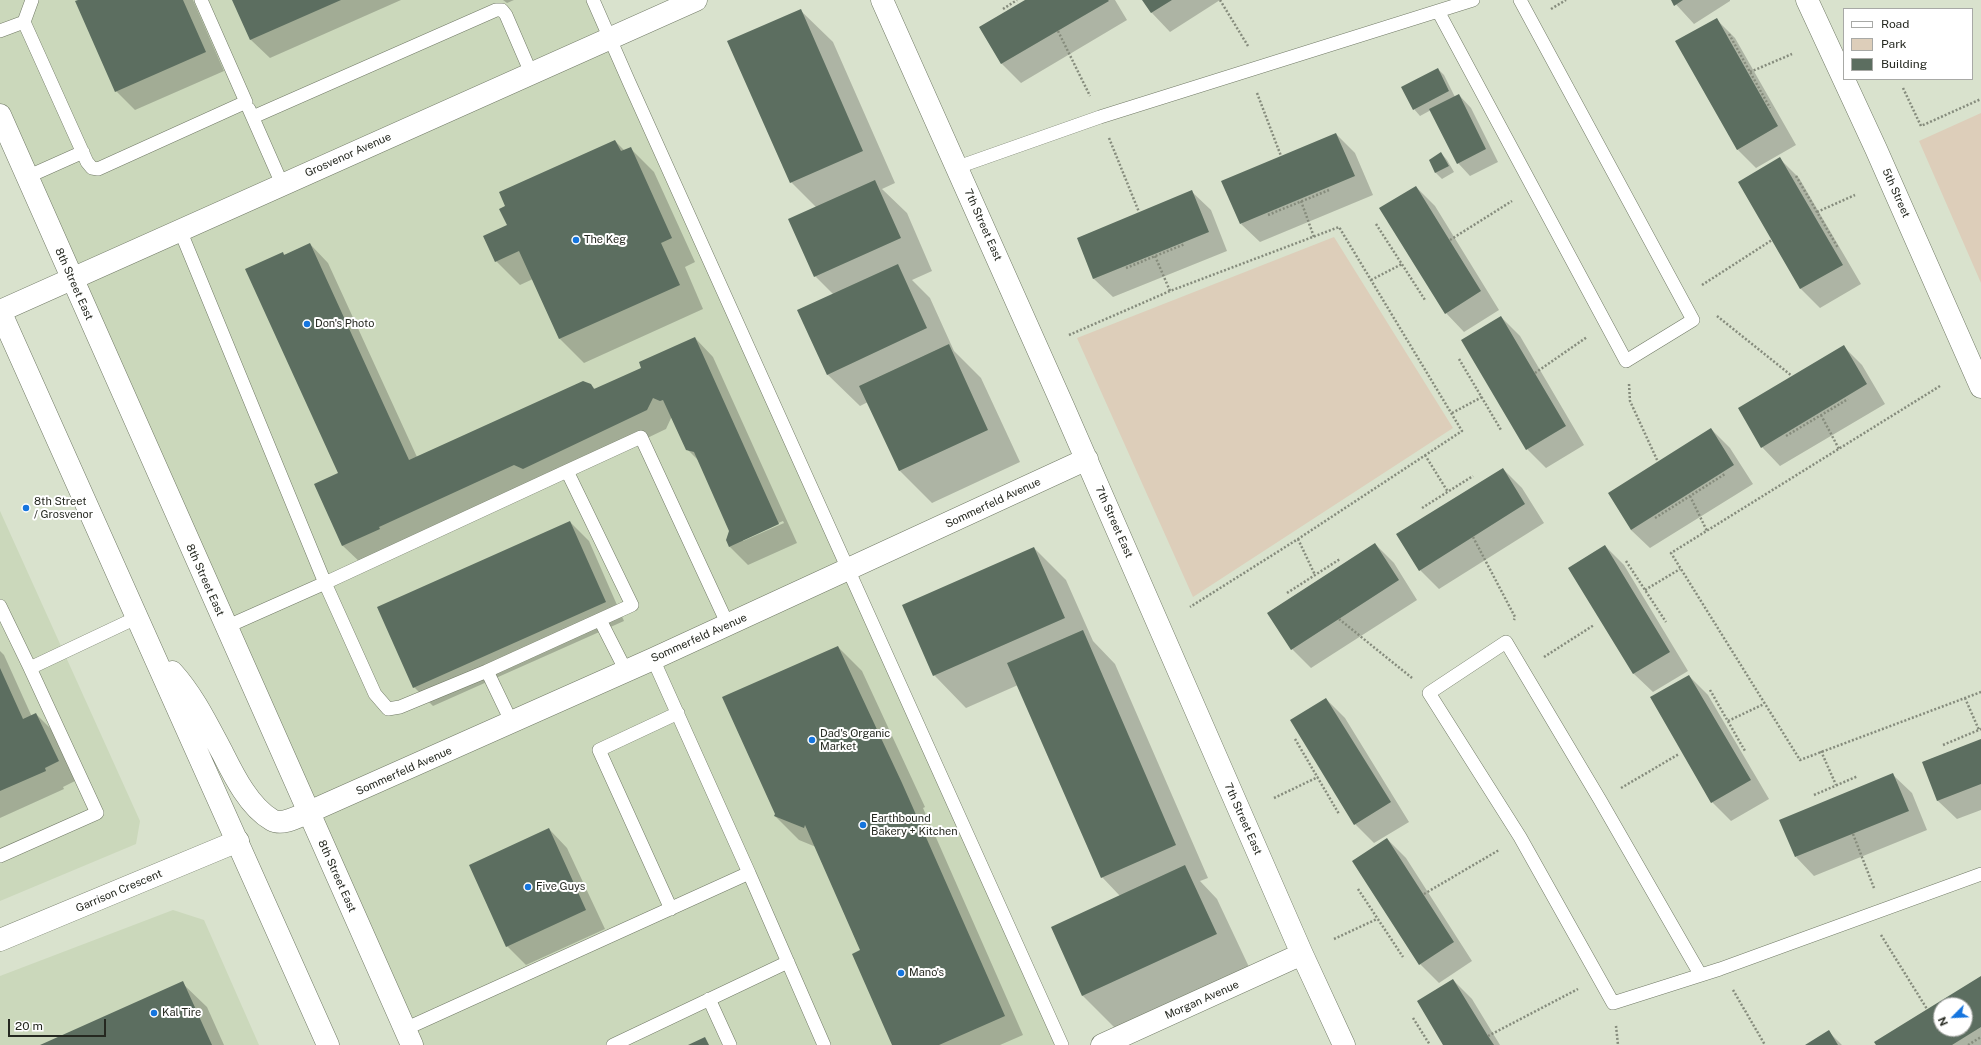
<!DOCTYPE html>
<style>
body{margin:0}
#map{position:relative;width:1981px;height:1045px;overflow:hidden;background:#d9e2cd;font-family:"Public Sans",sans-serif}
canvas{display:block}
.legend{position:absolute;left:1843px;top:8px;width:130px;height:72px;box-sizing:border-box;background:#fff;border:1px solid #a8a9a6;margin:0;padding:5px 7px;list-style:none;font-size:12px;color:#252820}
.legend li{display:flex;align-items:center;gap:8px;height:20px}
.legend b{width:20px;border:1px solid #a8a9a6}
.north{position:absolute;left:1933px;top:997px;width:40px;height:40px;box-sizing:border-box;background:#fff;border:1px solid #a8a9a6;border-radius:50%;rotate:246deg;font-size:11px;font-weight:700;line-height:16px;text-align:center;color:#252820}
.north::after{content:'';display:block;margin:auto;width:14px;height:18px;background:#1575de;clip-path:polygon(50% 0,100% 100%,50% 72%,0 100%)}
.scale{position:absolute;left:8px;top:1019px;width:98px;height:18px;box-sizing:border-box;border:2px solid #252820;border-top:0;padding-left:5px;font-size:12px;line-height:14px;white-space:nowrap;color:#252820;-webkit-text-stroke:3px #fff;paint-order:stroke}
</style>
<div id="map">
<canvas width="1981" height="1045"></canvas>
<ul class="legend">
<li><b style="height:5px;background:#fff"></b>Road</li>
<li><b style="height:11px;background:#ddceba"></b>Park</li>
<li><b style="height:11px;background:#5c6e60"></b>Building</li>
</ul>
<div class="north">N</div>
<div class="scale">20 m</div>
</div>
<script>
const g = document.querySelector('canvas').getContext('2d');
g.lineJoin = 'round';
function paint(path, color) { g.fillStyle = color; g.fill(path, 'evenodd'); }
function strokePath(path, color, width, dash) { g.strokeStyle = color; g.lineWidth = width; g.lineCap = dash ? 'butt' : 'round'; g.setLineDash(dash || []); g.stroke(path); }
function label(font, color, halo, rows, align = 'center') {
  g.font = font + ' "Public Sans",sans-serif'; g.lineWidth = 4; g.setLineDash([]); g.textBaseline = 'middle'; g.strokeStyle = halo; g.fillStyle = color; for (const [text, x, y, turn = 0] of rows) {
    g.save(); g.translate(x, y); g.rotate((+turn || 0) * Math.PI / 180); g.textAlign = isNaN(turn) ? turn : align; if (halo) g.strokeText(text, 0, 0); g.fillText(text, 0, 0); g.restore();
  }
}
paint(new Path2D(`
 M0 0H593L1062 1045H412L0 113Z
 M0 511 140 821 136 844 0 901Z
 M173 910 204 920 259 1045H0V976Z`), '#cbd8bb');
paint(new Path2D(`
 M1981 113V283L1919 141Z
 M1334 237 1453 428 1193 597 1077 338Z`), '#ddceba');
paint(new Path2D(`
 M81 0H193L224 71 135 110 116 91Z
 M233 0H401L270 58 251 40Z
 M503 0H514L507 3Z
 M1027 0H1115L1127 20 1021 83 1002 64 981 27Z
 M1144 0H1220L1170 32 1152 13Z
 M1672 0H1730V1L1694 24Z
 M800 10 833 42 895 183 882 189 907 213 932 271 912 280 930 298 954 351 981 378 1020 462 932 503 899 470 868 402 860 406 827 374 834 295 815 276 816 207 791 182Z
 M1716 19 1735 38 1796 145 1756 168 1737 149Z
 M1438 69 1444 75 1455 97 1459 95 1471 108 1498 162 1470 176 1458 163 1431 110 1420 116 1414 109Z
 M1336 134 1355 153 1373 195 1260 242 1241 224Z
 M615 141 625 151 630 148 654 172 695 262 685 267 703 309 584 363 560 339 533 279 520 285 496 261 508 225Z
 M1441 153 1447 160 1454 172 1442 179 1436 173 1430 160Z
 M1780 159 1799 178 1861 284 1820 308 1801 289 1740 182Z
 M1416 187 1435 206 1499 310 1464 332 1446 313Z
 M1192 192 1211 210 1227 251 1113 297 1094 279 1078 238Z
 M310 244 328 263 417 457 591 385 596 390 643 368 695 338 713 357 797 543 748 565 729 546 730 531 699 461 687 449 672 416 666 429 543 488 362 564 343 546 315 485 339 474 282 253 285 255ZM783 521 784 523 743 541V539Z
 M1501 317 1520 336 1584 445 1546 468 1527 449Z
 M1843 346 1862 365 1885 404 1780 466 1762 447Z
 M1711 429 1730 448 1753 484 1650 548 1631 530Z
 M1503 469 1522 488 1544 523 1439 589 1420 570Z
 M570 522 589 541 624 621 433 706 414 687Z
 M1375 544 1394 563 1417 600 1311 668 1292 649 1268 613Z
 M1605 546 1624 565 1688 671 1653 692 1634 674 1569 568Z
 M1034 548 1066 580 1093 641 1115 664 1208 878 1200 881 1217 899 1249 967 1115 1028 1083 996 1052 928 1120 896 1102 877 1018 685 966 708 934 675Z
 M838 647 862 671 925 807 923 808 1023 1035 1000 1045H893L861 951 816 847 799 840 775 816Z
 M0 651 4 655 32 717 36 714 55 733 77 780 63 787 64 789 0 818Z
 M1689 676 1708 695 1769 799 1731 821 1712 802Z
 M1326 699 1345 718 1409 822 1374 843 1355 824Z
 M1981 740V810L1957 819 1938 801 1923 762Z
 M1893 775 1912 793 1927 830 1814 876 1796 857Z
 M549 829 567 848 605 929 526 965 507 946Z
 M1387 839 1406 858 1472 961 1439 983 1420 964Z
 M1981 977V1045H1878ZM1941 1005H1965V1029H1941Z
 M1453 980 1472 999 1500 1045H1445Z
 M182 983 207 1007 224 1045H42Z
 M1829 1032 1842 1045H1807Z`), '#0003');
paint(new Path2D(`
 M78 0H183L206 52 115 92 75 1Z
 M232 0H341L250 40Z
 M1025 0H1108L1109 1 1001 64 979 27Z
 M1142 0H1172L1151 13Z
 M1671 0H1683L1674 6Z
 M801 9 863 151 790 183 727 41Z
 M1717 18 1778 126 1737 150 1675 41Z
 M1438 68 1449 91 1413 110 1401 87Z
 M1459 94 1486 149 1457 164 1429 109Z
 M1336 133 1355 176 1240 224 1221 181Z
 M615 140 621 151 631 147 672 238 661 243 680 285 559 339 519 251 495 262 483 236 507 225 499 209 505 206 499 192Z
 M1441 152 1449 166 1435 173 1429 160Z
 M1780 157 1843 265 1800 289 1738 182Z
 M875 180 901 238 814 277 788 219Z
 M1416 186 1481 291 1445 314 1379 208Z
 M1192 190 1209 232 1093 279 1077 238Z
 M310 243 409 460 583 381 591 384 594 389 641 368 639 362 695 337 779 524 729 547 726 540 729 531 694 452 686 450 663 400 660 401 653 398 647 410 523 469 514 465 379 527 380 529 342 546 314 484 338 473 245 269 283 252 284 255Z
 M898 264 927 328 827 375 797 310Z
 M1501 316 1566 426 1526 450 1461 340Z
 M949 344 988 430 899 471 859 386Z
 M1844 345 1867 384 1761 448 1738 408Z
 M1711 428 1734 465 1631 530 1608 493Z
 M1503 468 1525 504 1419 571 1396 534Z
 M570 521 606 602 413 688 377 607Z
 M1375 543 1399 580 1291 650 1267 613Z
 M1605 545 1670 652 1633 674 1568 568Z
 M1034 547 1065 618 933 676 902 605Z
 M1083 630 1176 845 1101 878 1007 663Z
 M838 646 902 783 1005 1016 939 1045H892L852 954 860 950 805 825 804 828 774 816 775 814 722 697Z
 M0 668 23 719 36 713 59 761 45 768 46 771 0 791Z
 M1689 675 1751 780 1711 803 1650 697Z
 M1326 698 1391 802 1354 825 1290 720Z
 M1981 739V784L1937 801 1922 762Z
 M1893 773 1909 811 1795 857 1779 820Z
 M549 828 586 910 506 947 469 865Z
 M1387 838 1454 942 1419 965 1352 861Z
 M1185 865 1217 934 1082 996 1051 927Z
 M1981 976V1027L1952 1045H1876L1874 1042ZM1941 1005H1965V1029H1941Z
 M1453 979 1488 1036 1494 1045H1443L1417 1001Z
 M183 981 212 1045H40Z
 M1829 1030 1838 1045H1805Z
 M705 1037 709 1045H688Z`), '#5c6e60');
const service = new Path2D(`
 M32 0 24 22 87 162 92 168 98 169 246 102 201 0
 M593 0 629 82 1062 1045
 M1438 11 1626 361 1693 320 1520 0
 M0 31 24 22
 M249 109 282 184
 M253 117 496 10H502L506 15 531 73
 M958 167 1100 117 1473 0
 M27 177 83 152
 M180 230 325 583 226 627
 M567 471 641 437 728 625
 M0 606 30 668
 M600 620 626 671
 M487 671 632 605 567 471 325 583 375 694 388 709 400 707 487 671 512 723
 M0 856 97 813 30 668 138 617
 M749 873 824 1045
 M671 909 599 750 678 713
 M1700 974 1600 800 1506 642 1429 693 1520 837 1613 1003 1720 969 1981 874
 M709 999 730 1045
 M405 1029 749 873 653 659
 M613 1045 788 962`);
const minor = new Path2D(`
 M882 0 1063 406 1302 954 1344 1045
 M1807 0 1876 149 1981 387
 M0 311 696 0
 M309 812 653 659 1087 459
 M0 940 238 841
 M1102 1045 1302 954`);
const secondary = new Path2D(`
 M0 115 412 1045
 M0 311 328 1045
 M172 672C193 695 207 724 222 752 233 774 249 807 272 820 283 826 299 816 309 812`);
strokePath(service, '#707965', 14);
strokePath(minor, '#707965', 23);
strokePath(secondary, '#707965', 23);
strokePath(new Path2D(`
 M1220 0 1248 46
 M1003 9 1017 0
 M1551 9 1566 0
 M1058 31 1090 96
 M1729 34 1770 108
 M1750 72 1792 54
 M1903 88 1921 126 1981 99
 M1257 93 1281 156
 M1109 138 1139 212
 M1796 176 1838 248
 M1301 201 1314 237
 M1817 212 1855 195
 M1268 215 1329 190
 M1376 224 1425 300
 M1450 240 1512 201
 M1155 256 1170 291
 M1126 268 1185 244
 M1371 280 1402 264
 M1702 285 1772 240
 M1717 316 1792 376
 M1069 335 1170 291 1339 227 1462 431 1298 539 1190 607
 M1459 359 1501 430
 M1535 373 1587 337
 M1629 384 1630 401 1658 462
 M1940 386 1671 553 1800 760 1981 692
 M1452 413 1482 397
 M1821 415 1839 449
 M1786 436 1848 399
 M1425 455 1448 492
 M1690 496 1707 531
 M1422 508 1473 476
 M1655 518 1725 474
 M1473 537 1515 617 1514 620
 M1298 539 1315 575
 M1626 561 1666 622
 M1645 590 1680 569
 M1287 593 1340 559
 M1339 619 1412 678
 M1544 657 1594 625
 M1710 690 1745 751
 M1965 698 1979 730
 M1728 721 1764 704
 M1295 739 1339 814
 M1943 745 1981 729
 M1821 751 1836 785
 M1621 788 1679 754
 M1814 795 1858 776
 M1274 798 1318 777
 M1853 834 1874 888
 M1358 889 1403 957
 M1424 894 1499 850
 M1881 935 1927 1009
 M1334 939 1377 919
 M1733 990 1765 1045
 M1413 1018 1430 1045
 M1616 1026 1618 1045
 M1488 1036 1578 989
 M1968 1045 1981 1037`), '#858b7c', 2.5, [2, 2]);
strokePath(service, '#fff', 13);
strokePath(minor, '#fff', 22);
strokePath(secondary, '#fff', 22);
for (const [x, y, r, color] of [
 [576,240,4,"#1575de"],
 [307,324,4,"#1575de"],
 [26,508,4,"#1575de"],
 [812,740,4,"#1575de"],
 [863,825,4,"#1575de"],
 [528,887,4,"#1575de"],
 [901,973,4,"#1575de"],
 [154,1013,4,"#1575de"]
]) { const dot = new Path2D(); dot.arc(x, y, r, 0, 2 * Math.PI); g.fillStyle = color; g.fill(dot); strokePath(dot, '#fff', 1.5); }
label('11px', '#252820', '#fff', [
 ["Grosvenor Avenue",348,155,-24],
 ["5th Street",1896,193,66],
 ["7th Street East",983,225,66],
 ["8th Street East",74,284,66],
 ["Sommerfeld Avenue",993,503,-25],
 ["7th Street East",1114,522,66],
 ["8th Street East",205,580,66],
 ["Sommerfeld Avenue",699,638,-24],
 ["Sommerfeld Avenue",404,771,-24],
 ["7th Street East",1243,819,66],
 ["8th Street East",337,876,66],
 ["Garrison Crescent",119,891,-23],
 ["Morgan Avenue",1202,1000,-24]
]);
label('11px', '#252820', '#fff', [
 ["The Keg",584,240],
 ["Don's Photo",315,324],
 ["8th Street",34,502],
 ["/ Grosvenor",34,515],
 ["Dad's Organic",820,734],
 ["Market",820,747],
 ["Earthbound",871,819],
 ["Bakery + Kitchen",871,832],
 ["Five Guys",536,887],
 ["Mano's",909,973],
 ["Kal Tire",162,1013]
], 'left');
</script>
